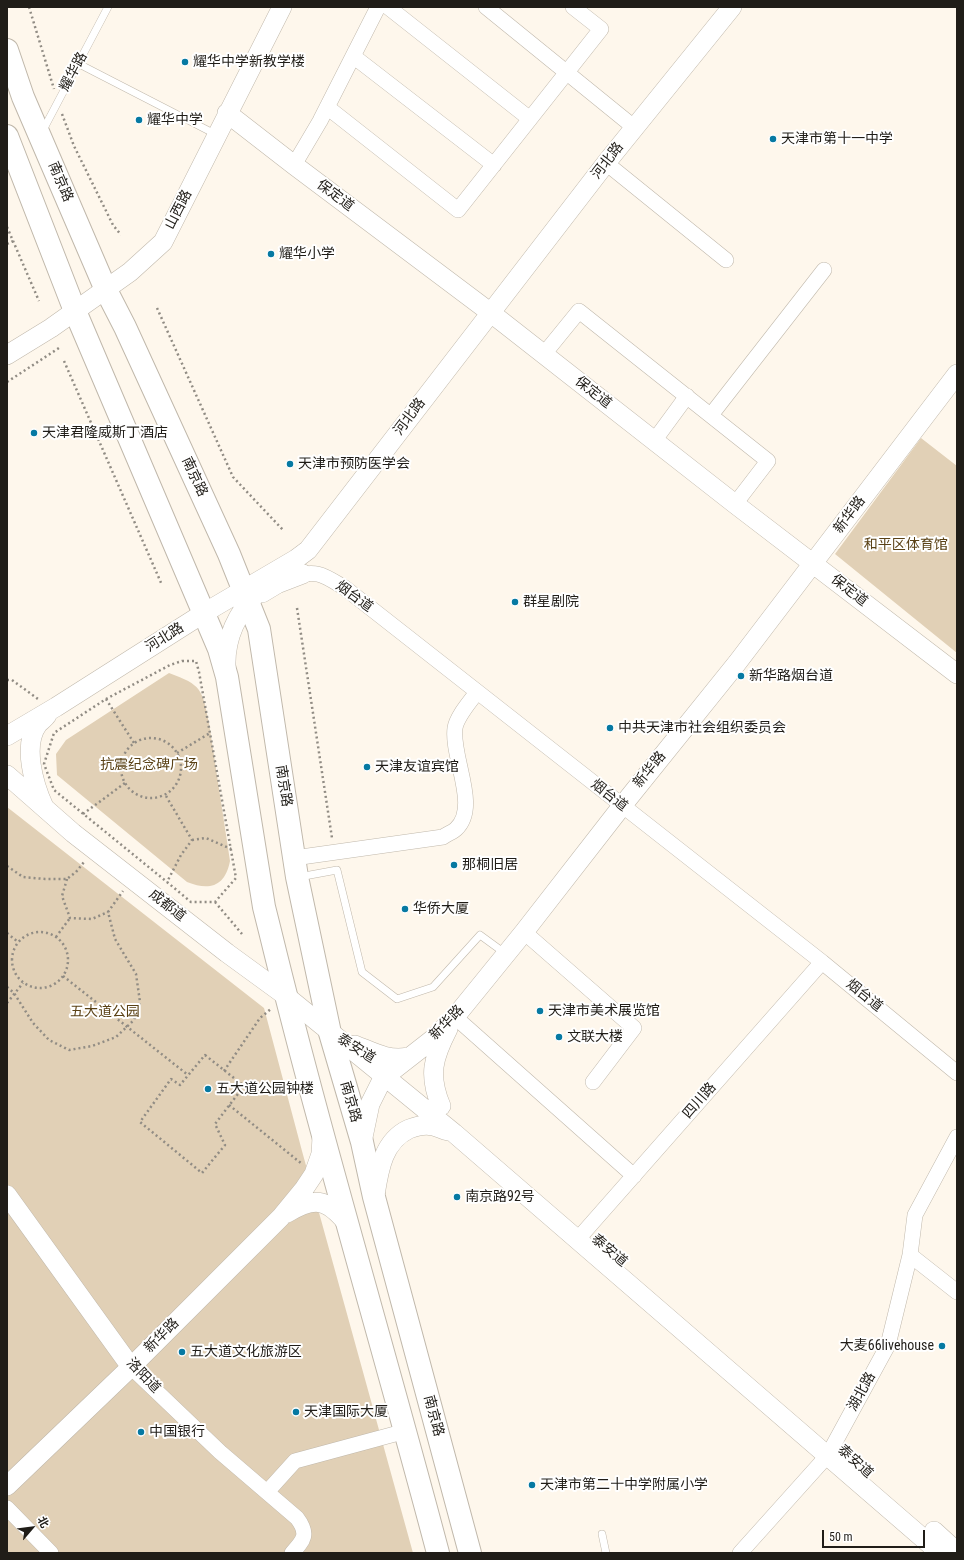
<!DOCTYPE html>
<meta charset="utf-8">
<style>
body{margin:0}
#map{position:relative;width:964px;height:1560px;overflow:hidden;background:#fef7ec;font-family:"Roboto Condensed","Noto Sans SC",sans-serif}
canvas{display:block}
.frame{position:absolute;inset:0;border:8px solid #201d18;pointer-events:none}
.north{position:absolute;left:12px;top:1508px;width:40px;height:40px;-webkit-text-stroke:3px #fff;paint-order:stroke;rotate:62deg;font-size:11px;font-weight:700;line-height:16px;text-align:center;color:#201d18}
.north::after{content:'';display:block;margin:auto;width:14px;height:18px;background:#201d18;clip-path:polygon(50% 0,100% 100%,50% 72%,0 100%)}
.scale{position:absolute;left:822px;top:1530px;width:103px;height:18px;box-sizing:border-box;border:2px solid #201d18;border-top:0;padding-left:5px;font-size:12px;line-height:14px;white-space:nowrap;color:#201d18;-webkit-text-stroke:3px #fff;paint-order:stroke}
</style>
<div id="map">
<canvas width="964" height="1560"></canvas>
<div class="frame"></div>
<div class="north">北</div>
<div class="scale">50 m</div>
</div>
<script>
const g = document.querySelector('canvas').getContext('2d');
g.lineJoin = 'round';
function paint(path, color) { g.fillStyle = color; g.fill(path, 'evenodd'); }
function strokePath(path, color, width, dash) { g.strokeStyle = color; g.lineWidth = width; g.lineCap = dash ? 'butt' : 'round'; g.setLineDash(dash || []); g.stroke(path); }
function label(font, color, halo, rows, align = 'center') {
  g.font = font + ' "Roboto Condensed","Noto Sans SC",sans-serif'; g.lineWidth = 4; g.setLineDash([]); g.textBaseline = 'middle'; g.strokeStyle = halo; g.fillStyle = color; for (const [text, x, y, turn = 0] of rows) {
    g.save(); g.translate(x, y); g.rotate((+turn || 0) * Math.PI / 180); g.textAlign = isNaN(turn) ? turn : align; if (halo) g.strokeText(text, 0, 0); g.fillText(text, 0, 0); g.restore();
  }
}
paint(new Path2D(`
 M921 438 957 466V653L835 554Z
 M169 673C202 685 202 689 209 723L230 861C225 887 209 891 187 882L57 775 56 754 66 740Z
 M7 807 264 1008 302 1151 413 1553H7Z`), '#e1d0b6');
const service = new Path2D(`
 M79 64 217 135
 M42 132 108 7
 M299 877 337 870 362 972 397 999 433 987 480 935 506 954
 M602 1534 606 1553`);
const minor = new Path2D(`
 M388 7 530 119
 M486 7 635 128
 M353 56 494 165
 M327 107 458 210 601 29 573 7
 M606 163 726 260
 M294 165 320 121 378 7
 M544 354 579 311 768 461 735 504
 M711 415 824 270
 M654 441 687 396
 M293 576C319 570 323 575 345 588L822 962 957 1073
 M294 858 443 837C447 834 453 832 456 829 480 807 451 757 455 728 457 716 470 702 477 692
 M524 932 634 1028 593 1082
 M455 1017 634 1176
 M577 1240 822 962
 M910 1255 957 1292
 M131 1367 220 1452 297 1518C309 1534 304 1540 292 1553
 M267 1492 295 1461 406 1431
 M7 1508 51 1553
 M740 1553 828 1455 888 1345 910 1255 915 1215 957 1137`);
const tertiary = new Path2D(`
 M227 113 294 165 491 313 735 504 957 674
 M7 355 51 328 130 272 163 242 282 7
 M262 593 277 584 303 574
 M226 667C225 639 237 613 257 593
 M7 736 56 707 204 613 296 559 308 550 606 163 732 7
 M7 775 73 833 227 953 286 996 454 1133 940 1553
 M44 807C34 785 22 745 38 724 41 721 45 718 47 715
 M355 1045C373 1052 388 1061 408 1057
 M441 1106C428 1075 433 1058 448 1029
 M362 1142 370 1104 380 1084 392 1071 433 1039 455 1017 524 932 622 806 737 663 957 374
 M7 1195 131 1367
 M375 1195C379 1170 383 1141 409 1129 417 1126 425 1124 433 1126 438 1127 443 1130 448 1131
 M287 1213C314 1197 326 1198 346 1222
 M7 1486 131 1367 281 1217 304 1189 314 1174 321 1154 322 1137
 M934 1531 957 1552`);
const primary = new Path2D(`
 M7 50 23 97 106 290 125 327 229 554 259 629 297 877 330 1033 362 1142 374 1197 470 1553
 M7 136 75 311 219 649 227 677 264 907 270 931C321 1140 383 1345 438 1553`);
strokePath(service, '#c0b8ab', 8);
strokePath(minor, '#c0b8ab', 16);
strokePath(tertiary, '#c0b8ab', 20);
strokePath(primary, '#c0b8ab', 24);
strokePath(new Path2D(`
 M29 7 54 89
 M62 114 74 146 113 225 121 235
 M7 227 39 301
 M7 244 13 241
 M157 308 233 477 283 530
 M64 361 162 585
 M7 382 59 348
 M297 608 332 838
 M182 661H196L199 672 236 878 215 902H191L167 882 54 790 44 764 54 733 106 699 170 665Z
 M7 680H12L38 699
 M106 699 134 743
 M121 768a30 30 0 1 1 60 0a30 30 0 1 1-60 0Z
 M177 753 210 733
 M166 796 192 840 181 855 167 882
 M83 814 125 783
 M192 840 206 838 231 849
 M7 866 23 877 45 879H67L76 872 84 862
 M67 879 62 896 70 918 92 919 108 912
 M215 902 242 934
 M12 960a28 28 0 1 1 56 0a28 28 0 1 1-56 0Z
 M7 933 18 942
 M56 937 70 918
 M63 976 188 1075
 M7 987 14 993 33 1023 49 1040 69 1050 92 1046 116 1037 134 1020 140 1002 136 974 115 939 108 912 123 891
 M7 1003 23 983
 M205 1055 244 1086 215 1124 225 1145 202 1173 140 1122 171 1079 180 1085Z
 M224 1071 260 1018 272 1008
 M229 1105 302 1164`), '#918c84', 2.5, [2, 3]);
strokePath(service, '#fff', 7);
strokePath(minor, '#fff', 15);
strokePath(tertiary, '#fff', 19);
strokePath(primary, '#fff', 22);
for (const [x, y, r, color] of [
 [185,62,4,"#0679a2"],
 [139,120,4,"#0679a2"],
 [773,139,4,"#0679a2"],
 [271,254,4,"#0679a2"],
 [34,433,4,"#0679a2"],
 [290,464,4,"#0679a2"],
 [515,602,4,"#0679a2"],
 [741,676,4,"#0679a2"],
 [610,728,4,"#0679a2"],
 [367,767,4,"#0679a2"],
 [454,865,4,"#0679a2"],
 [405,909,4,"#0679a2"],
 [540,1011,4,"#0679a2"],
 [559,1037,4,"#0679a2"],
 [208,1089,4,"#0679a2"],
 [457,1197,4,"#0679a2"],
 [942,1346,4,"#0679a2"],
 [182,1352,4,"#0679a2"],
 [296,1412,4,"#0679a2"],
 [141,1432,4,"#0679a2"],
 [532,1485,4,"#0679a2"]
]) { const dot = new Path2D(); dot.arc(x, y, r, 0, 2 * Math.PI); g.fillStyle = color; g.fill(dot); strokePath(dot, '#fff', 1.5); }
label('14px', '#201d18', '#fff', [
 ["耀华中学新教学楼",193,62],
 ["耀华中学",147,120],
 ["天津市第十一中学",781,139],
 ["耀华小学",279,254],
 ["天津君隆威斯丁酒店",42,433],
 ["天津市预防医学会",298,464],
 ["群星剧院",523,602],
 ["新华路烟台道",749,676],
 ["中共天津市社会组织委员会",618,728],
 ["天津友谊宾馆",375,767],
 ["那桐旧居",462,865],
 ["华侨大厦",413,909],
 ["天津市美术展览馆",548,1011],
 ["文联大楼",567,1037],
 ["五大道公园钟楼",216,1089],
 ["南京路92号",465,1197],
 ["大麦66livehouse",934,1346,"right"],
 ["五大道文化旅游区",190,1352],
 ["天津国际大厦",304,1412],
 ["中国银行",149,1432],
 ["天津市第二十中学附属小学",540,1485]
], 'left');
label('14px', '#201d18', '#fff', [
 ["耀华路",74,72,-62],
 ["河北路",608,161,-52],
 ["南京路",60,182,67],
 ["保定道",335,196,37],
 ["山西路",179,210,-63],
 ["保定道",593,393,38],
 ["河北路",410,417,-53],
 ["南京路",194,477,65],
 ["新华路",850,515,-53],
 ["保定道",849,591,38],
 ["烟台道",354,597,36],
 ["河北路",165,638,-32],
 ["新华路",650,770,-51],
 ["南京路",283,786,81],
 ["烟台道",609,796,38],
 ["成都道",167,906,38],
 ["烟台道",864,996,39],
 ["新华路",447,1023,-46],
 ["泰安道",356,1049,32],
 ["四川路",700,1101,-49],
 ["南京路",350,1102,74],
 ["泰安道",609,1251,40],
 ["新华路",162,1336,-45],
 ["洛阳道",143,1376,46],
 ["湖北路",862,1392,-61],
 ["南京路",433,1416,75],
 ["泰安道",855,1462,42]
]);
label('14px', '#5a4115', '#fff', [
 ["和平区体育馆",906,545],
 ["抗震纪念碑广场",149,765],
 ["五大道公园",105,1012]
]);
</script>
